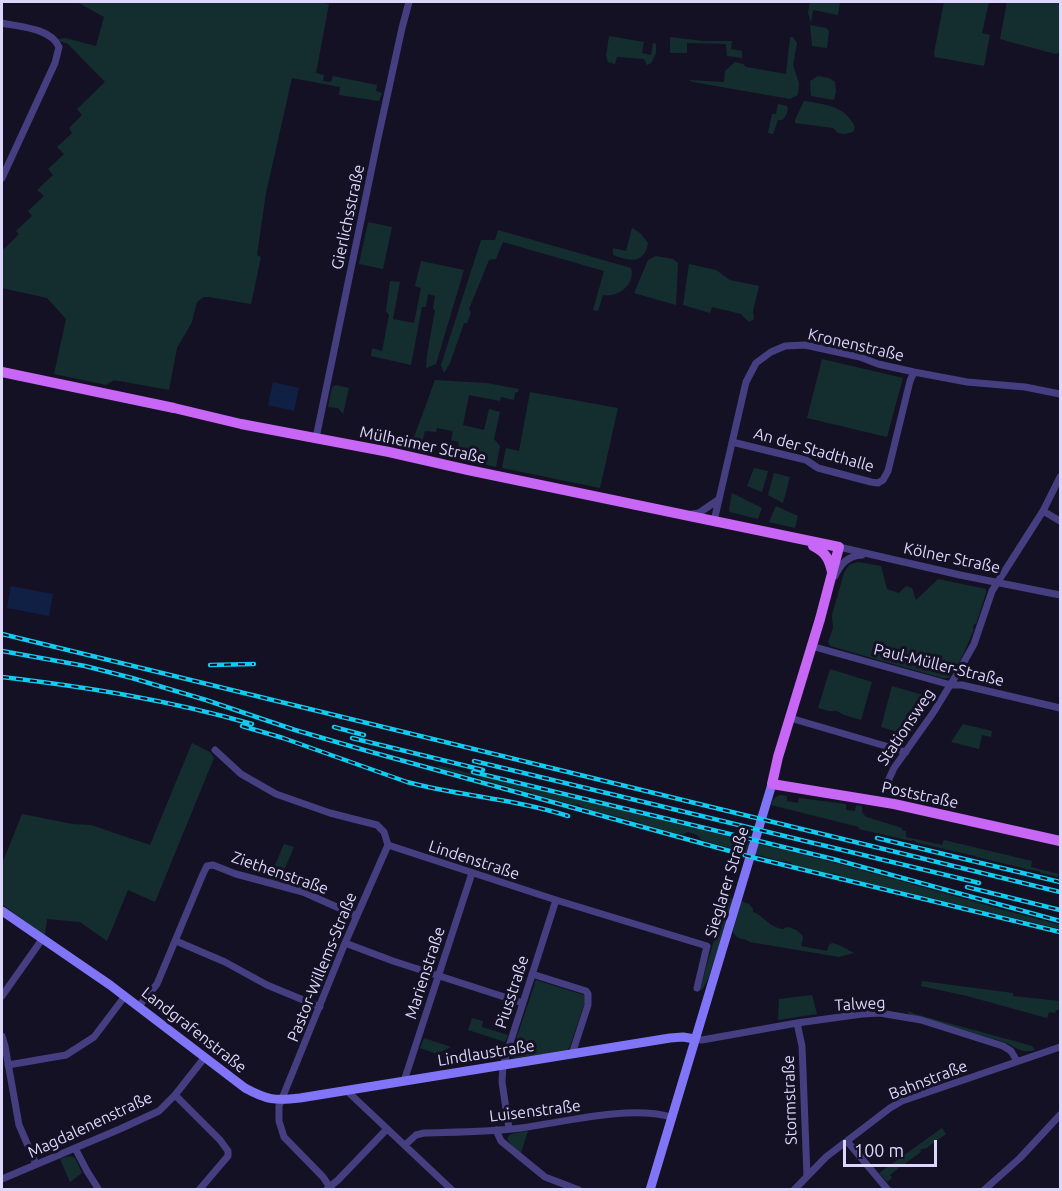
<!DOCTYPE html>
<meta charset="utf-8">
<style>
body{margin:0}
#map{position:relative;width:1062px;height:1191px;overflow:hidden;background:#151125;font-family:Ubuntu,sans-serif}
canvas{display:block}
.frame{position:absolute;inset:0;border:3px solid #ded7fc;pointer-events:none}
.scale{position:absolute;left:843px;top:1140px;width:94px;height:27px;box-sizing:border-box;border:3px solid #ded7fc;border-top:0;padding-left:8px;font-size:18px;line-height:21px;white-space:nowrap;color:#ded7fc;-webkit-text-stroke:4px #151125;paint-order:stroke}
</style>
<div id="map">
<canvas width="1062" height="1191"></canvas>
<div class="frame"></div>
<div class="scale">100 m</div>
</div>
<script>
const g = document.querySelector('canvas').getContext('2d');
g.lineJoin = 'round';
function paint(path, color) { g.fillStyle = color; g.fill(path, 'evenodd'); }
function strokePath(path, color, width, dash) { g.strokeStyle = color; g.lineWidth = width; g.lineCap = dash ? 'butt' : 'round'; g.setLineDash(dash || []); g.stroke(path); }
function label(font, color, halo, rows, align = 'center') {
  g.font = font + ' Ubuntu,sans-serif'; g.lineWidth = 6; g.setLineDash([]); g.textBaseline = 'middle'; g.strokeStyle = halo; g.fillStyle = color; for (const [text, x, y, turn = 0] of rows) {
    g.save(); g.translate(x, y); g.rotate((+turn || 0) * Math.PI / 180); g.textAlign = isNaN(turn) ? turn : align; if (halo) g.strokeText(text, 0, 0); g.fillText(text, 0, 0); g.restore();
  }
}
paint(new Path2D(`
 M77 2H319L329 4 316 73 324 75 323 81 331 82 333 76 377 85 376 91 382 93 379 101 339 95 340 87 292 78 266 193 257 255 261 257 251 304 209 297H204L197 302 192 322 177 348 169 390 114 380 106 385 54 374 66 319 47 298 2 288V247L4 249 19 234 16 231 32 216 28 211 44 196 37 190 53 175 48 169 64 154 57 147 72 133 69 128 82 115 77 109 105 82 68 44 60 41 59 39 65 38 96 46 104 17Z
 M810 2H840L838 15 813 10 811 23 808 13Z
 M944 2H989L982 33 990 35 984 66 935 57 934 53Z
 M1007 2H1060V53L1055 54 1000 39Z
 M810 25 826 28 829 31 827 48 812 46Z
 M609 36 644 42 642 53 651 55 653 43 656 44V53L651 63 647 65 644 59 617 57 615 64 608 62 606 56Z
 M670 37 703 41H732L731 49 742 51V58L727 56 726 44 687 43V53H671L670 52Z
 M790 37H793L797 43 793 65 799 83 798 95 790 99 693 82 689 80 724 82 725 71 735 62 743 64 746 67 786 74Z
 M818 76 829 78 835 82 836 91 834 100 811 96 810 81Z
 M804 101C824 104 846 106 855 127L853 132 844 134 838 133 833 128 795 123V120Z
 M778 104 787 106C789 111 786 116 782 120H778L773 134 768 133 772 114H776Z
 M368 222 392 227 383 269 359 264Z
 M632 228 640 233 648 243C644 265 629 261 613 255V248L626 251Z
 M498 230 631 268C636 284 618 298 603 295L598 311 593 310 604 271 503 242 496 259 489 260 469 309 471 313 467 323H464L450 363 444 373 441 365 481 240H495Z
 M656 256 673 259 678 263 676 305 634 293 648 260Z
 M421 261 464 270 436 364 426 368 427 355 435 310 433 309 435 296 428 294 426 307H422L411 365 371 356 372 348 382 351 389 315 386 311 390 281 400 282 393 319 414 323 421 288 415 286Z
 M689 264 716 270 730 280 759 286 753 311 754 319 749 322 741 314 712 307 710 313 683 305Z
 M822 359 903 378 887 437 807 418Z
 M435 380 487 383 519 389 518 392 515 393 514 400 501 397 500 401 469 395 463 425 484 430 489 409 500 412 494 439 500 446 496 467 461 459 463 450 458 448 459 442 451 440 453 431 437 428 436 432 425 431 420 451 410 448Z
 M336 385 349 388 343 414 338 408 328 407 332 387Z
 M530 392 618 408 600 488 502 468 506 448 519 451Z
 M754 468 768 471 762 492 747 486Z
 M774 473 790 477 783 503 768 495Z
 M732 493 762 508 758 519 730 512 729 510Z
 M776 506 798 516 795 528 769 522Z
 M858 562 881 566 887 589 899 593 906 586 912 588 916 600 938 579 986 589V593L976 624H974L973 628 974 629C967 646 960 664 949 678H942L830 646 828 642 833 628 832 615 844 573 849 565Z
 M830 669 872 682 861 720 844 715 837 711H829L818 708Z
 M892 686 923 695 898 732 881 727Z
 M963 724 992 731 991 737 982 735 979 749 951 742Z
 M192 743 210 752 214 758 155 902 128 890 107 941 80 922 47 919 45 934 43 935 2 904V864L22 814 72 824 91 825 150 845Z
 M440 766 743 840V841L750 843 748 853 702 840 697 835 688 832 682 835 642 824 637 821H634L584 808 578 804 575 805 533 794 531 792 524 791 478 778 476 776 467 775 436 767Z
 M780 795 787 796V801L798 803 799 798 846 804V810L855 811 856 805 862 806V812L866 817 870 818 902 828V830L906 831V837L942 845 944 840 1032 861 1031 867 1059 874 1058 877 1041 873 1039 871 1031 870 977 857 975 856 918 843 913 840 911 841 859 829V827L771 805 774 798Z
 M284 844 294 847 279 882 269 879Z
 M758 844C860 867 959 899 1060 925V929L840 876 834 873 831 874 794 865C791 862 784 860 780 861L755 854Z
 M726 897 734 899 708 979 702 990H700Z
 M741 901 749 904 753 909V912C763 915 770 928 782 929 784 929 785 928 787 927 790 927 797 930 800 933 805 936 802 941 801 946L827 951 829 945 832 943 839 945 854 953 839 957 750 942C744 937 736 941 733 931Z
 M536 980 587 996 570 1046 567 1051 513 1058 511 1054Z
 M922 981 1013 993V996L1060 1001V1010H1056L1055 1013 1049 1012 1047 1018 967 996 921 986Z
 M812 995 817 1014 778 1020 779 999Z
 M908 1011 915 1014 1025 1044 1032 1046 1035 1050C1020 1054 1017 1047 1004 1042L909 1014Z
 M472 1018 483 1021 482 1027 508 1035 505 1042 468 1030Z
 M424 1038 451 1047 437 1054 420 1048Z
 M942 1128 946 1134 925 1149 924 1148 920 1150 921 1152 903 1165 902 1164 898 1166 899 1168 890 1175 892 1178 887 1182 879 1173Z
 M528 1131 521 1153C501 1137 504 1134 528 1131Z
 M69 1156 75 1158 82 1173 70 1182 60 1159Z`), '#142e2f');
paint(new Path2D(`
 M273 382 299 388 294 411 268 405Z
 M11 586 53 594 49 616 7 608Z`), '#102045');
strokePath(new Path2D(`
 M2 23C20 27 51 28 59 47L55 63 2 178
 M316 438 378 138 402 28 409 2
 M732 442 806 460 818 468 871 482 878 483 883 480 888 471 910 381 914 372
 M1043 511 1060 521
 M692 514 699 513 718 500
 M714 521 746 382 756 363 771 352 785 346 805 345 860 357 878 364 914 372 967 382 1025 387 1060 394
 M839 547 960 575 1060 595
 M835 576C841 563 848 556 862 555
 M811 646 951 685H962L1060 708
 M790 718 906 752
 M215 750 241 774 276 794 330 813 377 825 384 832 388 845
 M884 790 894 768 933 713 960 669 974 644 992 591 1043 511 1060 477
 M388 845 556 900 707 946 697 988
 M176 941 225 962 267 985 320 1007
 M345 943 393 961 523 1003
 M532 974 586 991 588 994V1005L572 1054
 M2 996 43 938
 M139 1006 157 984 203 874 207 866 213 865 236 874 303 892 357 916
 M797 1023 802 1046 807 1176
 M2 1036 5 1046 19 1125 36 1164
 M695 1039 702 1040 797 1023 862 1014 880 1013 921 1020 1003 1046 1011 1051 1017 1061
 M8 1065 66 1055 94 1037 125 996
 M404 1081 472 873
 M346 1090 452 1190
 M175 1095 220 1140 228 1151V1156L199 1190
 M509 1129 502 1082 503 1065 556 900
 M496 1130 501 1141 545 1177 579 1190
 M847 1141 888 1190
 M405 1145 416 1135 424 1133C456 1132 489 1132 521 1128 565 1122 629 1105 671 1117
 M75 1148 87 1171 99 1190
 M2 1179 120 1129 159 1111 175 1095 205 1057
 M327 1189 338 1180 387 1129
 M332 1190 323 1177 284 1137 279 1121V1106L345 943 388 845
 M794 1190 826 1157 890 1108 902 1101 1060 1047
 M984 1190 1020 1158 1060 1115`), '#453f81', 7);
strokePath(new Path2D(`
 M2 911 110 985 245 1088C267 1100 275 1101 300 1098L670 1038 683 1037 695 1039
 M650 1190 772 784`), '#8075f6', 9);
strokePath(new Path2D(`
 M2 372 174 408 241 424 389 452 468 470 839 547 820 619 778 757 772 784 894 804 1060 841
 M813 546C825 552 829 558 832 572`), '#c866f5', 10);
const rail = new Path2D(`
 M2 634 1060 892
 M2 651 85 666 132 678 206 700 295 730 364 750 755 858 1060 932
 M210 665 254 664
 M2 677C87 687 168 700 252 724
 M242 726 283 738 407 782C460 796 515 799 568 816
 M334 727 364 735
 M352 738 483 770
 M474 761 979 883
 M473 772 833 859 1060 921
 M877 838 1060 882
 M967 887 1060 910`);
strokePath(rail, '#10ccf0', 4.5);
strokePath(rail, '#151125', 2, [7]);
label('16px', '#ded7fc', '#151125', [
 ["Gierlichsstraße",348,217,-78],
 ["Kronenstraße",856,345,13],
 ["Mülheimer Straße",423,445,12],
 ["An der Stadthalle",814,450,16],
 ["Kölner Straße",952,558,12],
 ["Paul-Müller-Straße",939,665,14],
 ["Stationsweg",906,727,-56],
 ["Poststraße",920,795,12],
 ["Lindenstraße",474,860,18],
 ["Ziethenstraße",280,873,19],
 ["Sieglarer Straße",727,882,-73],
 ["Pastor-Willems-Straße",322,967,-68],
 ["Marienstraße",425,973,-72],
 ["Piusstraße",512,992,-72],
 ["Talweg",860,1004,-3],
 ["Landgrafenstraße",194,1030,38],
 ["Lindlaustraße",486,1053,-9],
 ["Bahnstraße",928,1080,-21],
 ["Stormstraße",790,1100,-92],
 ["Luisenstraße",535,1111,-7],
 ["Magdalenenstraße",90,1125,-25]
]);
</script>
